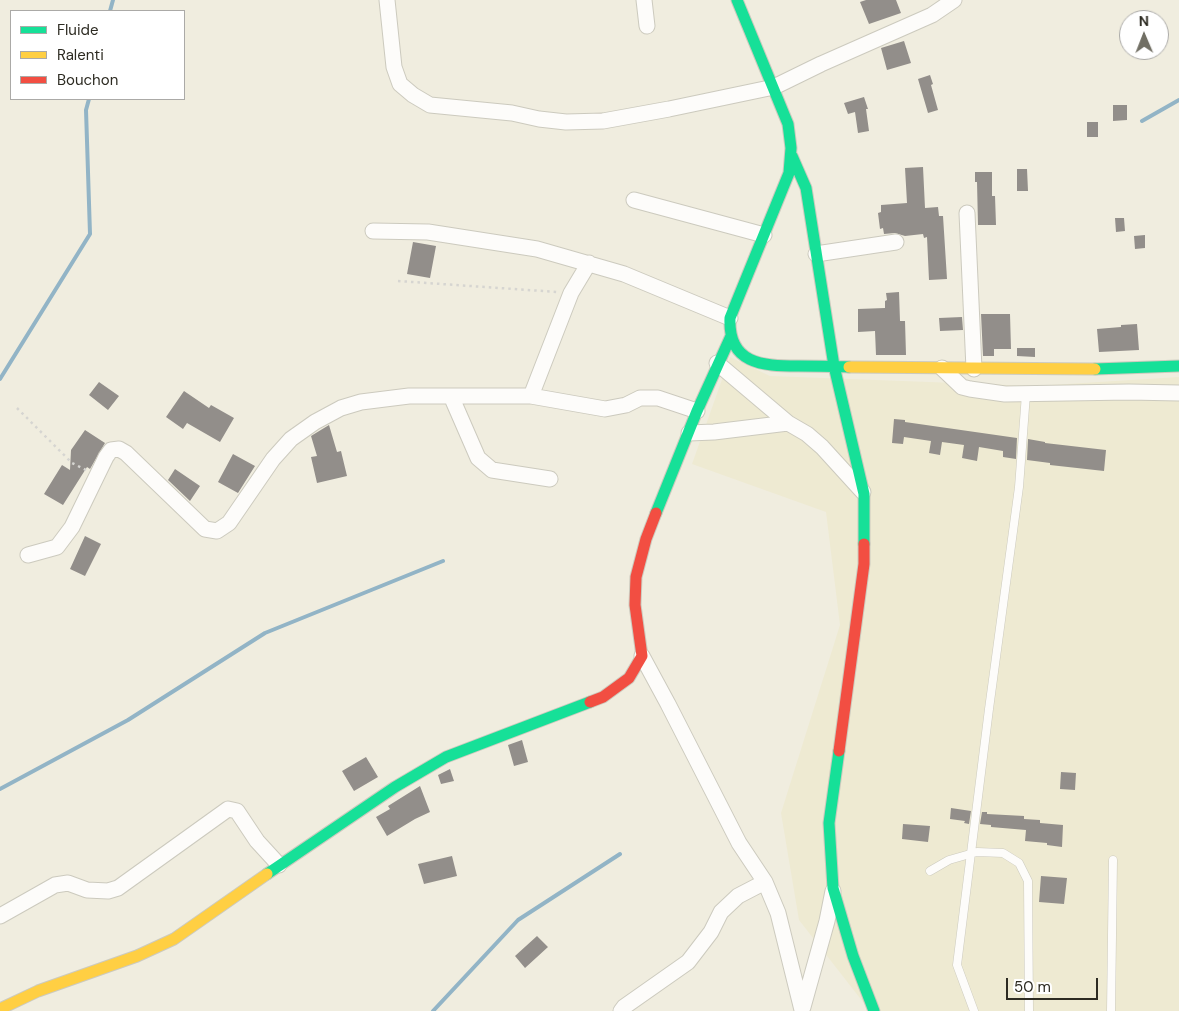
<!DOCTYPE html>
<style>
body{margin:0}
#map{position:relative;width:1179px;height:1011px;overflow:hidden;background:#f0eddf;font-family:"DM Sans",sans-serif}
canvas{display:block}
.legend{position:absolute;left:10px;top:10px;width:175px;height:90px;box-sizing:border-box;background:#fff;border:1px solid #abaaa7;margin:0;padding:6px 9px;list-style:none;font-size:15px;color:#2d2b22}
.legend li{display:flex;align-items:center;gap:10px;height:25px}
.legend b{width:25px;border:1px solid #abaaa7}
.north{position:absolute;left:1119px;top:10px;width:50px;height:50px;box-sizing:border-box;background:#fff;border:1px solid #abaaa7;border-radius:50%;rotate:359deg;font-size:14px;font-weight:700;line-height:20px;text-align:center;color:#2d2b22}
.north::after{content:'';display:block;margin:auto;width:18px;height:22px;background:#716f64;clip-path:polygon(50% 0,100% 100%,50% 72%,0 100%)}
.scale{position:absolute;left:1006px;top:978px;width:92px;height:22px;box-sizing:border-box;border:2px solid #2d2b22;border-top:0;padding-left:6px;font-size:15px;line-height:18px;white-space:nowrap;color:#2d2b22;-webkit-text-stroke:4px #fff;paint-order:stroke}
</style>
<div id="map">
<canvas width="1179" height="1011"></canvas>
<ul class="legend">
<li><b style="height:6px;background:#16e098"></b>Fluide</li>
<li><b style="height:6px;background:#ffcf43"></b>Ralenti</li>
<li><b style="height:6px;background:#f24e42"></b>Bouchon</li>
</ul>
<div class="north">N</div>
<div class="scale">50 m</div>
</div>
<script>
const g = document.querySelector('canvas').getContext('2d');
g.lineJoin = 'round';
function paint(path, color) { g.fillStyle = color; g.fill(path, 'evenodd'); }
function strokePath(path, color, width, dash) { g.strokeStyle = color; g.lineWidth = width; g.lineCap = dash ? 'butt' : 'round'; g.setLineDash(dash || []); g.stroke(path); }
paint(new Path2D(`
 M730 357 770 376 1035 386 1179 377V1011H870L799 920 781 813 840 625 826 512 692 464Z`), '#eeead2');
strokePath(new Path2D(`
 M110 11 113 0
 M1142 121 1179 100
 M0 379 90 234 86 110 89 99
 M0 789 128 720 265 633 443 561
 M433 1011 518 920 620 854`), '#92b4c6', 4);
paint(new Path2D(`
 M866 0H896L901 13 869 24 860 2Z
 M904 41 911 63 887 70 881 48Z
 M930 75 933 84 931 85 938 110 928 113 918 79Z
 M864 97 868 109H866L869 131 858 133 855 112 848 114 844 103Z
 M1113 105H1127V120L1113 121Z
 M1087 122H1098V137H1087Z
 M923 167 925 208 938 207 939 216H943L947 279 929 280 927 237 924 238 923 234 905 236 895 233 884 234 883 228 880 229 878 213 881 212V205L907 203 905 168Z
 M1017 169H1027L1028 191H1017Z
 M975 172H992V196H995L996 225H978L977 182H975Z
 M1115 218H1124L1125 231 1116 232Z
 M1145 235V248L1135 249 1134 236Z
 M413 242 436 246 430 278 407 274Z
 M899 292 900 321H905L906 355H876L875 331 858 332V309L885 308V301L887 300 886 293Z
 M981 314H1010L1011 349H994V356H983Z
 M962 317 963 330 940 331 939 318Z
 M1137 324 1139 350 1099 352 1097 329 1121 327V325Z
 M1017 348H1035V357L1017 356Z
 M99 382 119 396 108 410 89 395Z
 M184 391 209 408 211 405 234 418 220 442 187 423 183 429 166 417Z
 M894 419 905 420V422L1017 438 1016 459 1003 457V451L979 447 977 461 962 458 964 445 942 442 940 455 929 453 931 441 904 437 903 444 892 443Z
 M329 425 337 452 341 451 347 476 317 483 311 457 317 456 311 436Z
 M85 430 105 443 90 469 87 467 63 505 44 494 62 465 70 470 71 450Z
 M1028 439 1045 442V443L1106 450 1104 471 1050 465V463L1027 460Z
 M233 454 255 466 238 493 218 482Z
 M175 469 200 486 190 501 168 480Z
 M85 536 101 544 85 576 70 569Z
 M522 740 528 762 514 766 508 745Z
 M366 757 378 777 354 791 342 771Z
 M450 769 454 781 441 784 438 775Z
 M1061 772 1076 773 1075 790 1060 789Z
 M420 786 430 812 415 819 387 836 376 817 390 809 388 806Z
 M951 808 971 811 969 824 964 823 965 821 950 819Z
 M982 812H987V814L1024 816V819L1040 820V823L1063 825 1062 847 1047 845V843L1025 841 1026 830 991 827V825L980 824Z
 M903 824 930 826 928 842 902 839Z
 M452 856 457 876 424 884 418 864Z
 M1041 876 1067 878 1064 904 1039 902Z
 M537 936 548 947 525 968 515 956Z`), '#928e8a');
const lane = new Path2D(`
 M930 871 949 860 977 852 1003 853 1019 863 1028 881 1029 1011
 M974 1011 957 965 989 709 1019 487 1026 394
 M1111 1011 1113 860`);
const street = new Path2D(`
 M387 0 394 67 400 84 413 95 430 105 512 113 539 119 566 122 603 121 669 109 774 87 821 64 932 15 954 0
 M644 0 647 26
 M634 200 764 235
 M967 213 974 369
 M373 231 428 232 537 249 624 274 730 318
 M816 254 896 242
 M717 363 788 423 807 434 822 447 863 492
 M942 368 962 387 970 389 1005 394 1129 392 1179 393
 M451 396 478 458 492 470 550 479
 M531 396 571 293 589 263
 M689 433 714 432 788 423
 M28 555 57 547 72 527 106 457 111 450 119 449 126 453 205 529 217 531 229 523 273 459 291 439 315 422 341 408 361 402 409 396H531L605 409 626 405 640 398H658L697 411
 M642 656 668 704 739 843 765 882 778 913 802 1010
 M0 916 55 885 68 883 87 890 108 891 118 888 228 809 237 811 257 841 279 865
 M803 1007 827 921 833 891
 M621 1011 624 1007 688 962 711 932 721 912 738 896 765 882`);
const fast = new Path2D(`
 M737 0 788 124 791 148 789 173 730 318C728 364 762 366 798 366 815 366 832 366 849 367
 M792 156 806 188 834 366 864 494V544
 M1095 369 1179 366
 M656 513 697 411 731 336
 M839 751 829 823 833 888 853 956 874 1011
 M267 874 395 787 446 757 590 702`);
const slow = new Path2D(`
 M849 367 1095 369
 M0 1009 38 991 137 956 174 939 267 874`);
const jam = new Path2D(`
 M590 702 603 697 629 678 642 656 635 605 636 577 646 539 656 513
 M839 751 864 564V544`);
strokePath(lane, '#cccabe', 9);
strokePath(street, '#cccabe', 17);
strokePath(fast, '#cccabe', 13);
strokePath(slow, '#cccabe', 13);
strokePath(jam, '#cccabe', 13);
strokePath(new Path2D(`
 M398 281 557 292
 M17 408 72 463 86 470`), '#d6d5d1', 2.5, [2.5, 4]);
strokePath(lane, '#fdfcfa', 8);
strokePath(street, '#fdfcfa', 15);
strokePath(fast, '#16e098', 11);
strokePath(slow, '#ffcf43', 11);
strokePath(jam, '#f24e42', 11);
</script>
